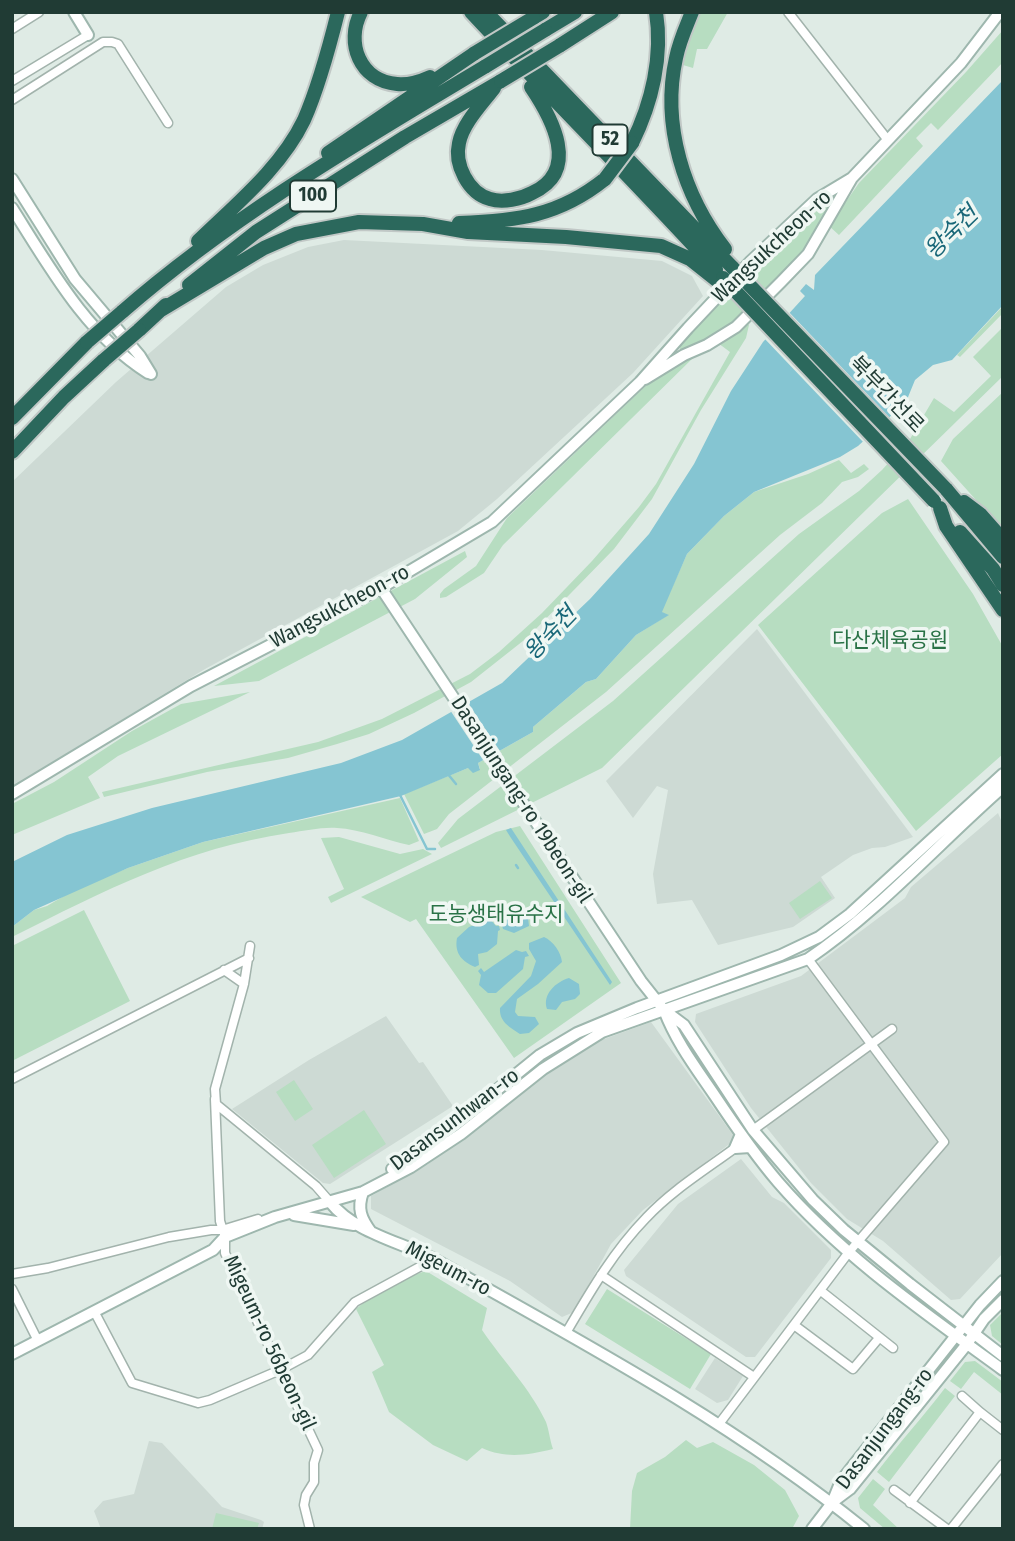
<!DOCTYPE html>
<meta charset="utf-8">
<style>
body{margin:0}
#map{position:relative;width:1015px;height:1541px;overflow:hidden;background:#dfebe5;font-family:"Fira Sans Condensed",sans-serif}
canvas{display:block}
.frame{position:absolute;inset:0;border:14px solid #203b34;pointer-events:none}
</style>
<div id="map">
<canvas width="1015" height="1541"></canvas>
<div class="frame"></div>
</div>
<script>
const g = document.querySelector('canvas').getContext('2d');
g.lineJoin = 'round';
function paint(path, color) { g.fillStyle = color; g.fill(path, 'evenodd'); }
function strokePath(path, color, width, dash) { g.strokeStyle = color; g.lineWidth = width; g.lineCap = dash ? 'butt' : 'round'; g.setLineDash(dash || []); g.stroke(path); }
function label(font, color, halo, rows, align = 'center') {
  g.font = font + ' "Fira Sans Condensed","Noto Sans KR",sans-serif'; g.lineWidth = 7; g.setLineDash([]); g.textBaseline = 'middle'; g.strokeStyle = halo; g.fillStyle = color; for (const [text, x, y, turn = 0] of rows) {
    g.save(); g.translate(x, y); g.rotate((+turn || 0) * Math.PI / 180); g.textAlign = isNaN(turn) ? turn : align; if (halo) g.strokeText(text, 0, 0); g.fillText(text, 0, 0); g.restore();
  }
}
paint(new Path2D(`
 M344 240 542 250 662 261 692 276 703 296 633 373 497 499 458 531 205 669 12 787V482L116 382 226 287 263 265 308 247Z
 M757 629 913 837 885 847 872 848 853 855 821 877 835 898 793 927 718 945 692 900 657 904 653 874 668 790 657 786 633 818 606 781Z
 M998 813 1003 825V1253L960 1299 951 1300 883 1241 847 1219 811 1183 751 1108 695 1022 696 1014 801 976 905 898 911 887Z
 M386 1016 419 1063 423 1062 453 1106 330 1184 323 1183 232 1109 309 1060Z
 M651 1022 736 1139 643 1210 611 1244 574 1312 562 1317 510 1281 371 1209V1196L428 1164 550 1070 596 1042Z
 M741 1159 772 1197 784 1203 831 1250V1258L755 1357H746L626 1276 624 1270 678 1204Z
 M715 1358 743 1376 728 1400 717 1403 695 1389Z
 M149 1441 162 1443 222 1507 261 1520 264 1522 262 1529H101L94 1511 103 1501 134 1494Z`), '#cddad4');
paint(new Path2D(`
 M699 12H728L707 49H697L693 68 683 65 685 50Z
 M1003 30V62L938 130 931 123 916 138 923 146 839 235 829 226 859 183 966 72Z
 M837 192 805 253 727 329 703 344 681 351 679 347 693 328Z
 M1003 306V313L960 357 957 355Z
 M745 320 749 325 746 338 701 410 652 499 614 549 528 637 471 682 414 713 369 734 337 744 288 758 207 772 104 797 102 792 318 742 382 719 470 674 499 652 542 613 592 561 639 507 656 484 730 352 718 343Z
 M1003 327V376L602 768 441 848 438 843 458 819 613 701 799 534 859 491 882 470 910 439 934 398 954 412 991 376 973 357Z
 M696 355 503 545 484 573 446 597 440 598V594L444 589 476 566 507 518 653 379Z
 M1003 392V530L941 461 953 439Z
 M839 460 851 473 864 464 869 469 858 477 842 482 822 503 780 535 606 692 449 814 437 829 424 834 404 794 468 768 480 769 478 763 533 732V727L586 682 596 679 636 635 668 615 661 612 687 554 724 516 754 492 808 474Z
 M908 499 973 594 1003 647V754L916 831 758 625 882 513Z
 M465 551 467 557 415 599 259 681 214 686Z
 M250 692 118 756 88 777 100 798 12 835V804L54 782 132 731 181 704Z
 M400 798 419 841 409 845C386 840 360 829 337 828 321 827 305 831 289 833 186 848 104 891 12 937V927L34 910 47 906 74 890 128 868 203 842Z
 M520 826 621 983 514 1058 416 919 410 922 361 897 496 832Z
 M339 837 400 854 423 849 432 854 331 903 328 897 344 889 321 838Z
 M820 881 832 898 800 919 789 903Z
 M84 910 130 1001 12 1061V946Z
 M294 1080 313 1109 295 1121 276 1092Z
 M364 1110 386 1144 334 1178 312 1145Z
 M426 1271 487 1308 482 1330C503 1361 530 1388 546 1422 549 1430 550 1441 553 1449 528 1455 506 1459 482 1448L467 1461 433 1445 389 1412 372 1372 384 1365 356 1309C376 1292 401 1278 426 1271Z
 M607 1289 711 1354 690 1389 585 1324Z
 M1003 1312V1345L992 1336 990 1325Z
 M975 1361 1003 1382V1395L974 1372 961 1389 950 1381 965 1362Z
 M945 1388 955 1396 889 1482 877 1472C899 1443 923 1417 945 1388Z
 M686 1440 697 1448 713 1442 754 1465 785 1490 799 1516 792 1529H630L632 1491 637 1473 665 1457Z
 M873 1479 885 1489 873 1505 899 1529H885L860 1508 858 1498Z
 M216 1513 259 1523 257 1529H212Z`), '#b7ddc1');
paint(new Path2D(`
 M1003 80V305L952 360 933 365 915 380 906 402 858 446 840 457 754 492 724 516 687 554 662 612 669 615 636 635 596 679 586 682 533 727V732L478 763 480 770 473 773 468 768 401 796 203 842 128 868 34 910 12 927V862L67 835 152 808 341 763 402 740 502 683 590 599 649 534 694 464 731 391 763 342 805 296 800 291 806 284 814 290 815 275Z
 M511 828 612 982 610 985 511 838 506 830Z
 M517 904 528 918 529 926 514 933 503 929 502 925 507 923 505 909Z
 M490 919 496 926H499L500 930 498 931 497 944 487 952 478 954 479 965 475 967C463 962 454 954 457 938L469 927Z
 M544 937C553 941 561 952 562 962L538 984 517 999 515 1012 518 1016 535 1017 539 1024 529 1033 520 1034C510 1027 499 1022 500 1008L531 976 536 961 529 949V943Z
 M516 950 522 952 526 951 529 956 525 957 523 969 496 993H488L479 985 481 975 478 971 481 968 484 972Z
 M569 978 579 984 580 994 575 999 562 1002 556 1010 547 1009C542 994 556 982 569 978Z`), '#85c5d2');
paint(new Path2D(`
 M787 310 892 420 865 444 763 337Z
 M466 700 502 754 485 763 450 710Z`), '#dfebe5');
strokePath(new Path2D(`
 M447 773 456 784
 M399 793 427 849H435
 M516 865 518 868`), '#85c5d2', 2.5);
const street = new Path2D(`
 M788 12 887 139
 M12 29 39 12
 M12 81 88 35
 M12 100 103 42H112L118 44 168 123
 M250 946 244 984 215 1089 216 1104 316 1186 330 1202
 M224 970 244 984
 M12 1079 249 958
 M215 1099 220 1221 225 1237V1253L318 1450 314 1463V1482L306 1495 304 1505 310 1529
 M753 1130 892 1029
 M12 1274 48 1268 169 1237 211 1230H222L258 1219
 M601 1275 754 1377
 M12 1289 38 1341
 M821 1291 893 1348
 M94 1311 132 1383 198 1403 210 1400 280 1370 308 1355 355 1302 434 1259
 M794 1325 853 1369 879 1338
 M566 1333C590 1292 613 1252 646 1218 671 1191 705 1170 735 1148
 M962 1396 980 1412
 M719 1424 849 1252 944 1142 808 959
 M894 1490 947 1529
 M910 1503 980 1412 1003 1430
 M951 1529 1003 1464`);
const secondary = new Path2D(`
 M74 12 88 35
 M12 179 75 279 140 356 151 374
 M12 208C50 268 87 335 148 373
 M645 379 684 355 707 345 736 327 781 282 808 254 852 178 961 63 1000 12
 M381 588 641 981 664 1010 684 1025 753 1130 813 1200 844 1230 910 1284 1003 1356
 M12 794 191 686 381 588 492 522 640 382 688 328 751 261 817 199 852 178
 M664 1010C676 1042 696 1068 715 1096 735 1126 755 1155 778 1182 842 1256 925 1313 1003 1370
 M741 1134 735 1148 750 1147
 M392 1169 434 1141 540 1055 577 1033 637 1008 781 955 819 937 850 914 1003 774
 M363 1192C357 1209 361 1218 371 1232
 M330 1202C355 1233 399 1241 434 1259 582 1342 732 1422 864 1529
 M294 1215 354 1225
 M12 1354 213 1250 225 1237 275 1217 363 1192 411 1167 461 1134 543 1069 602 1032 808 959C879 911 938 844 1003 787
 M834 1501 850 1489 967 1344 984 1319 1003 1300
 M812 1529 832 1503 841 1481 980 1305 1003 1281`);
const highway = new Path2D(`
 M361 12C345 43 360 81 397 84 409 85 419 82 430 77
 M471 12C552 99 636 182 716 270
 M486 12 733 268
 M692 12C686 27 679 42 676 58 661 125 684 196 725 249
 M533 18 543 12
 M545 30 575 12
 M559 46 612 12
 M494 88C482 104 463 123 459 143 454 164 468 193 490 199 503 203 521 199 532 193 581 171 552 118 531 87
 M632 143C652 103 663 56 656 12
 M328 153 475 53
 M459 223C517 221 559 216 605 179
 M198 241C235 205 281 168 304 120 319 86 329 48 338 12
 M189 285 256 232 405 137 501 81
 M161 310 264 248 296 234 359 222 423 224 468 232 566 237 661 246 690 259 719 282
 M122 312C233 215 361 141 486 66
 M139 330 166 305
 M12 418 87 342
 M12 452 64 397 104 360
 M946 489 1003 557
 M964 502 980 514 1003 540
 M940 508 946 526 1003 610
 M960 532 993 569 1003 585`);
strokePath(street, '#a2b3ac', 11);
strokePath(secondary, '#9eb7ae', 14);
strokePath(highway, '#c1c8c6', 18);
strokePath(street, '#fff', 8);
strokePath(secondary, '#fff', 10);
strokePath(highway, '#2b685c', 14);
const highwayBridge = new Path2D(`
 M475 53 533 18
 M486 66 545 30
 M501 81 559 46
 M605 179 632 143
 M733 268 946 489
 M723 278 934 501
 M87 342 122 312
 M104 360 139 330`);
strokePath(highwayBridge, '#c1c8c6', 18, []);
strokePath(highwayBridge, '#2b685c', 14);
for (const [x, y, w] of [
 [610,140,35],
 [313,196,46]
]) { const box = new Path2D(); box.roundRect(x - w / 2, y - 15.5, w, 31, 5); g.fillStyle = '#eff7f3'; g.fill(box); strokePath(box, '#203b34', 2); }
label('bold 19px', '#203b34', null, [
 ["52",610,140],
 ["100",313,196]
]);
label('21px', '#203b34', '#eff7f3', [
 ["Wangsukcheon-ro",772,247,-43],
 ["북부간선로",886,395,46],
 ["Wangsukcheon-ro",340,607,-28],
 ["Dasanjungang-ro 19beon-gil",521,800,57],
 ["Dasansunhwan-ro",455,1120,-37],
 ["Migeum-ro",448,1269,28],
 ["Migeum-ro 56beon-gil",269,1343,65],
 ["Dasanjungang-ro",885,1429,-53]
]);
label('21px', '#297246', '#eff7f3', [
 ["다산체육공원",890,641],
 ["도농생태유수지",496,915]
]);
label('italic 23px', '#196778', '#eff7f3', [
 ["왕숙천",952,233,-44],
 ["왕숙천",551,634,-46]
]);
</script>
